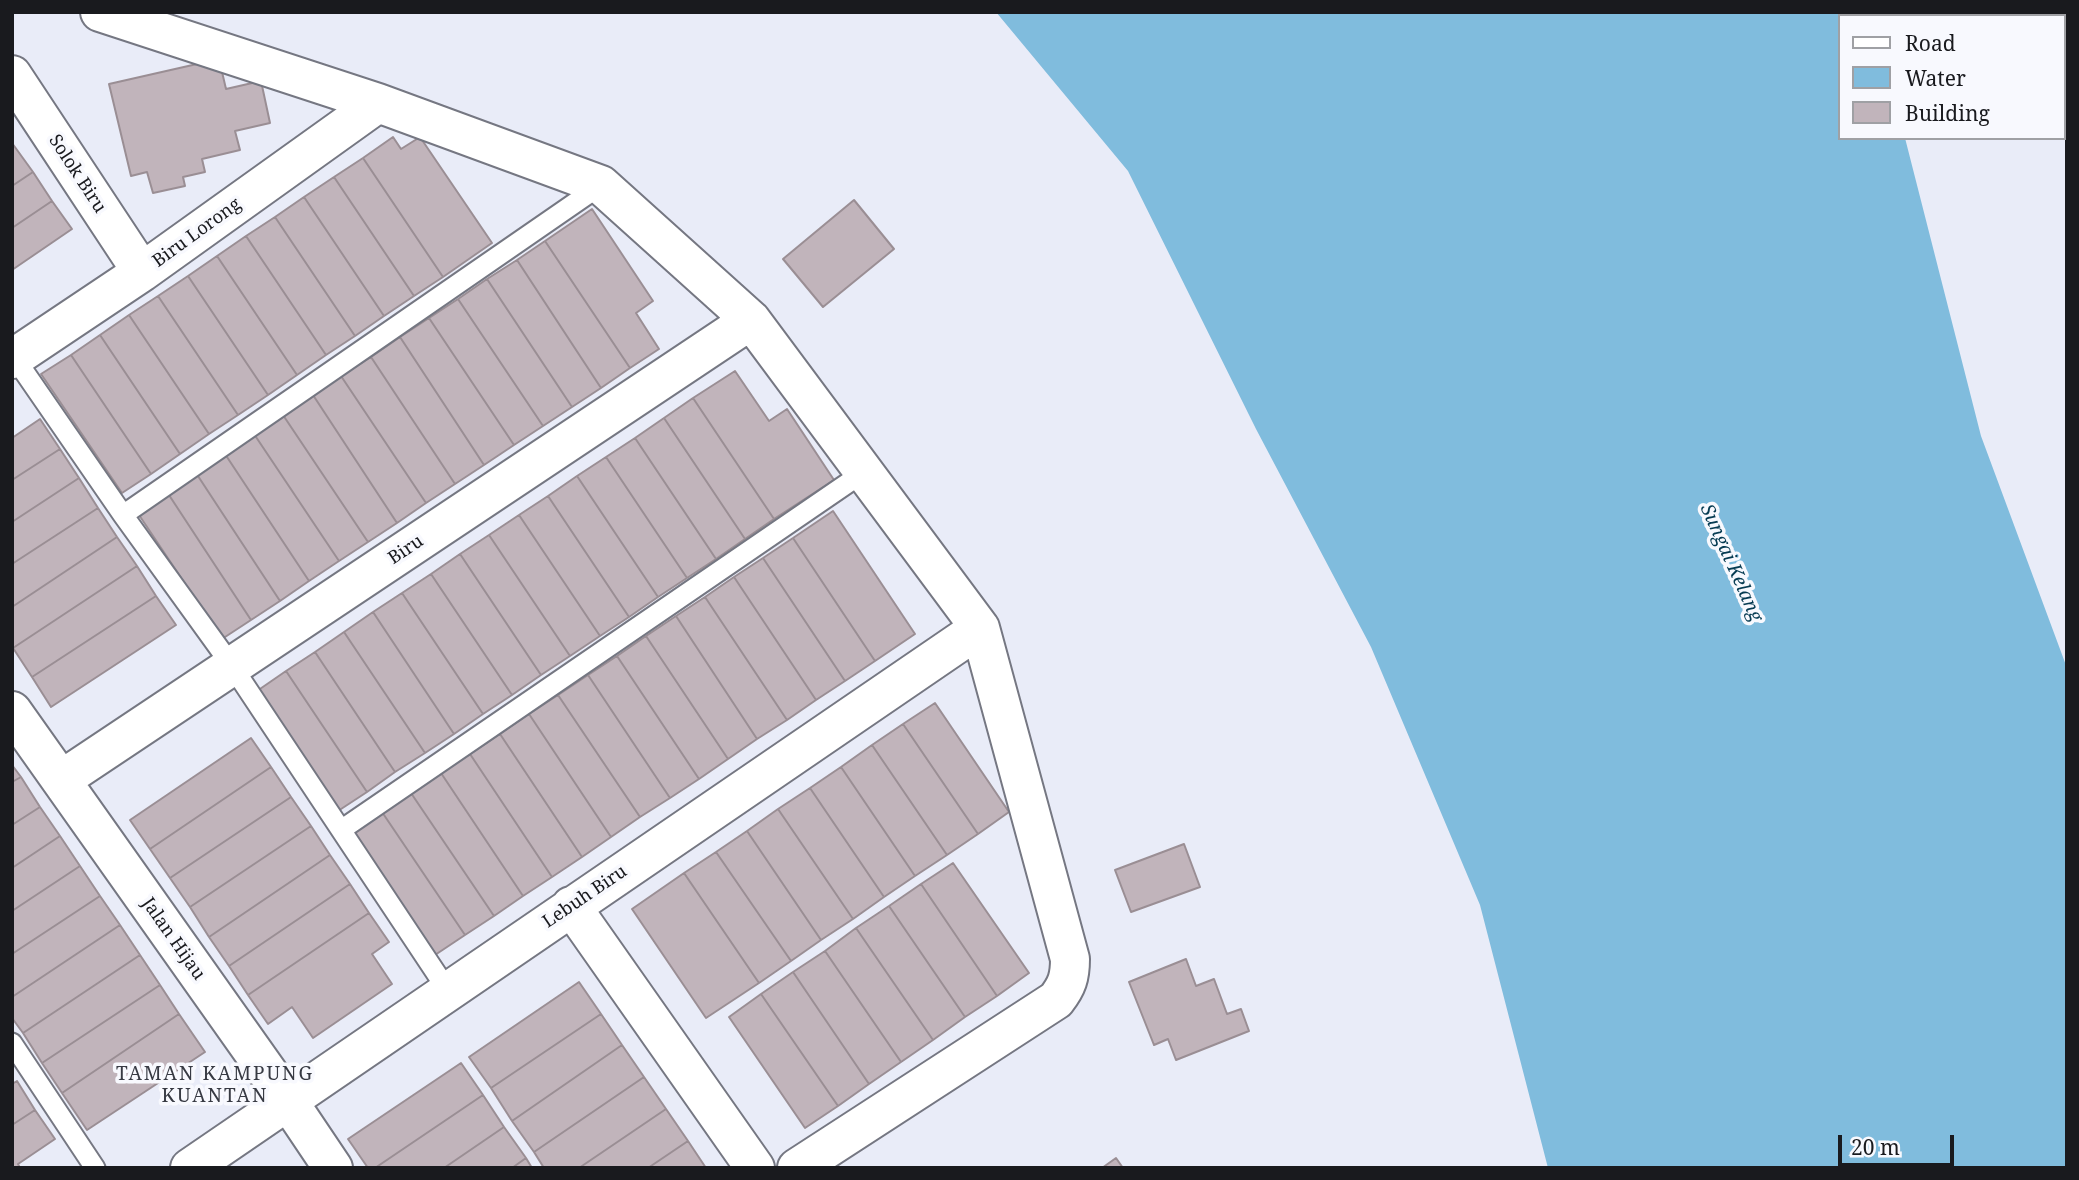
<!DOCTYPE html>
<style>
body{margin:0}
#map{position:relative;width:2079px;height:1180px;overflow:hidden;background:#e9ecf8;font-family:"Noto Serif",serif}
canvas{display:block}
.frame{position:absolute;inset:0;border:14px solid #191a1e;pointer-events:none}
.legend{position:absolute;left:1838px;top:14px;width:228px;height:126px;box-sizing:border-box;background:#f8f9fe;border:2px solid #9fa0a4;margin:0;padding:9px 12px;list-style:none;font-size:21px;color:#191a1e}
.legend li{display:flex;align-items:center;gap:14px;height:35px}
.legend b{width:35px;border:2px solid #9fa0a4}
.scale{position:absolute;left:1838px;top:1135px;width:116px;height:32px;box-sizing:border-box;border:4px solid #191a1e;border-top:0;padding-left:9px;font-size:21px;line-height:24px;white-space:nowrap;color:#191a1e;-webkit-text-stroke:5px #f8f9fe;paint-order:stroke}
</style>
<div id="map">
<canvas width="2079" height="1180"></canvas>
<div class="frame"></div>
<ul class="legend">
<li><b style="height:9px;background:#fff"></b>Road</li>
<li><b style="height:19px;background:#80bcdd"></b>Water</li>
<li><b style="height:19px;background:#c1b4bb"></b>Building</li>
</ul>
<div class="scale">20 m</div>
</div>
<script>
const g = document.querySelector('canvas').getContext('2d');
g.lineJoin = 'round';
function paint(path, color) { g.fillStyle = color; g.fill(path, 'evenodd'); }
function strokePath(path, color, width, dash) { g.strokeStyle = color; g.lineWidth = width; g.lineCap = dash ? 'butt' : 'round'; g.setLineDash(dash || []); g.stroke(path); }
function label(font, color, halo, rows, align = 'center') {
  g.font = font + ' "Noto Serif",serif'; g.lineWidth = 7; g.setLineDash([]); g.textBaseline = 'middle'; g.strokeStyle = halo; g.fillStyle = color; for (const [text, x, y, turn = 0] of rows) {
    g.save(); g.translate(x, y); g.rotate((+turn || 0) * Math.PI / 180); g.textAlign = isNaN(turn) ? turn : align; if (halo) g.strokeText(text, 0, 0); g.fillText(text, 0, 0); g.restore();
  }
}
paint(new Path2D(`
 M996 12H1860L1862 16H1839V138H1905L1981 436 2067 668V1168H1548L1480 905 1371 647 1256 429 1128 171Z`), '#80bcdd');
const building = new Path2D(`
 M2046 12H2067V22L2063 23V16H2047Z
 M2067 27V98H2066L2063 89V28Z
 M219 59 226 89 261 81 270 123 235 131 240 150 202 159 205 172 183 177 185 186 153 193 147 172 131 176 109 84Z
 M393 137 401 149 420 137 492 243 443 277 363 158Z
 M12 143 33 172 12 186Z
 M363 158 443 277 414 296 334 177Z
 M33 172 52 201 12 228V186Z
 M334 177 414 296 384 316 304 197Z
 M304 197 384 316 355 336 275 217Z
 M854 200 894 249 823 307 783 259Z
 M52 201 72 229 12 270V228Z
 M592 209 653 301 636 313 659 349 630 368 545 241Z
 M275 217 355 336 326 355 246 236Z
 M246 236 326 355 297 375 217 256Z
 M545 241 630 368 601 388 517 260Z
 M217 256 297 375 268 395 188 276Z
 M517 260 601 388 572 407 487 279Z
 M188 276 268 395 238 415 158 296Z
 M487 279 572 407 543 426 458 299Z
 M158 296 238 415 209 434 129 315Z
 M458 299 543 426 514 445 429 318Z
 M129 315 209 434 180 454 100 335Z
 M429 318 514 445 484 465 400 337Z
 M100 335 180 454 151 474 71 355Z
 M400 337 484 465 455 484 371 357Z
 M71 355 151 474 122 493 41 374Z
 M371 357 455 484 426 503 341 376Z
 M735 371 769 421 787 409 834 480 774 519 693 398Z
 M341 376 426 503 397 523 313 395Z
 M313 395 397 523 368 542 283 415Z
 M693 398 774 519 745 539 664 418Z
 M283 415 368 542 339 561 254 434Z
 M664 418 745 539 716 559 635 438Z
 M40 419 60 449 12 480V438Z
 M254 434 339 561 309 581 225 454Z
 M635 438 716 559 687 578 606 457Z
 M60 449 79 478 12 522V480Z
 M225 454 309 581 280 601 196 473Z
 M606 457 687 578 658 597 577 476Z
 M196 473 280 601 251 620 167 492Z
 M577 476 658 597 629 617 548 496Z
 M79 478 98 508 12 564V522Z
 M167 492 251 620 222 639 137 512Z
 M548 496 629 617 600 636 519 515Z
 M98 508 117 537 12 607V564Z
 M833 511 915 634 875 661 793 538Z
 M519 515 600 636 570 656 489 535Z
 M489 535 570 656 541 675 460 554Z
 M117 537 137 566 13 648 12 607Z
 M793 538 875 661 845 681 763 558Z
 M460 554 541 675 512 695 431 574Z
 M763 558 845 681 816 700 734 577Z
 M137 566 156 596 32 677 13 648Z
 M431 574 512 695 483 714 402 593Z
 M734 577 816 700 787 720 705 597Z
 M402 593 483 714 454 734 373 612Z
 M156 596 176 625 51 707 32 677Z
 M705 597 787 720 757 739 676 616Z
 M373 612 454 734 425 753 344 632Z
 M676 616 757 739 728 759 646 636Z
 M344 632 425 753 395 772 315 652Z
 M646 636 728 759 699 779 617 656Z
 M315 652 395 772 367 792 286 671Z
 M617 656 699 779 670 798 588 675Z
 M286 671 367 792 338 811 257 691Z
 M588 675 670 798 640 817 558 695Z
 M558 695 640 817 611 837 529 714Z
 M935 703 1009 812 978 834 903 724Z
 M529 714 611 837 582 857 500 734Z
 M903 724 978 834 947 855 872 745Z
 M500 734 582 857 552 877 470 754Z
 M251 738 271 767 150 849 130 820Z
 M872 745 947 855 915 876 841 767Z
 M470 754 552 877 523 896 441 773Z
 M12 765 21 777 12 782Z
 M271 767 291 797 170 878 150 849Z
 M841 767 915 876 884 897 810 788Z
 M441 773 523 896 494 916 411 793Z
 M21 777 40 807 12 825V782Z
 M810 788 884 897 853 919 778 809Z
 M411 793 494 916 465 935 382 812Z
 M291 797 311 826 190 907 170 878Z
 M40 807 60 836 12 868V825Z
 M778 809 853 919 821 940 747 831Z
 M382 812 465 935 435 955 353 832Z
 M311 826 330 855 209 937 190 907Z
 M747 831 821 940 791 961 716 852Z
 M60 836 80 866 12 911V868Z
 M1184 844 1200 887 1131 912 1115 870Z
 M716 852 791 961 759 983 684 873Z
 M330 855 350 884 229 966 209 937Z
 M953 863 1029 973 997 996 921 884Z
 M80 866 100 896 12 954V911Z
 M684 873 759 983 706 1018 632 909Z
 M350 884 369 913 248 995 229 966Z
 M921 884 997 996 965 1017 889 906Z
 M100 896 120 925 12 997V954Z
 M889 906 965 1017 933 1040 856 928Z
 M369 913 389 942 372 954 392 984 313 1038 292 1007 268 1024 248 995Z
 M120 925 140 955 23 1033 12 1018V997Z
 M856 928 933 1040 901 1062 825 951Z
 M825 951 901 1062 869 1084 793 972Z
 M140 955 160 985 42 1063 23 1033Z
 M1186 959 1196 986 1214 979 1227 1014 1241 1009 1249 1031 1176 1060 1168 1039 1154 1045 1129 982Z
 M793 972 869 1084 838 1106 761 994Z
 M579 982 601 1014 491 1088 469 1057Z
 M160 985 179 1014 62 1093 42 1063Z
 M761 994 838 1106 805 1128 729 1017Z
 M179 1014 205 1052 87 1130 62 1093Z
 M601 1014 622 1045 512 1121 491 1088Z
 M622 1045 644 1077 534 1152 512 1121Z
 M461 1063 483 1095 375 1168H368L348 1139Z
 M644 1077 666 1109 579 1168H544L534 1152Z
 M17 1081 35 1110 12 1125V1084Z
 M483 1095 504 1127 444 1168H375Z
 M666 1109 688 1141 648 1168H579Z
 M35 1110 55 1139 18 1164 20 1168H12V1125Z
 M504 1127 526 1158 512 1168H444Z
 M688 1141 706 1168H648Z
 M526 1158 532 1168H512Z
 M1116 1158 1123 1168H1102Z`);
paint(building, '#c1b4bb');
strokePath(building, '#9a8e94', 2);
const lane = new Path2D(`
 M14 357 123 515 232 666 448 991
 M123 515 601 185
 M341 830 864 472
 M12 1043 95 1168`);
const street = new Path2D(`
 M100 12 378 103 601 185 751 320 980 628 1070 959C1070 977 1067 986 1056 1000L797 1168
 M12 75 142 272
 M12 359 142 272 378 103
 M12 711 288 1101 333 1168
 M61 780 751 320
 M571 906 755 1168
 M190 1168 980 628`);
strokePath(lane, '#757782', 23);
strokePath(street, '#757782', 42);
strokePath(lane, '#fff', 19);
strokePath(street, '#fff', 38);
label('18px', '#191a1e', '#f8f9fe', [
 ["Solok Biru",77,174,57],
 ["Biru Lorong",197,233,-36],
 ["Biru",406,550,-34],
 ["Lebuh Biru",585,897,-34],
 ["Jalan Hijau",173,939,55]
]);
label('italic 19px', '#063b52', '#f8f9fe', [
 ["Sungai Kelang",1731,563,66]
]);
g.letterSpacing = '2px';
label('19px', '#373a43', '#f8f9fe', [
 ["TAMAN KAMPUNG",215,1075],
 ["KUANTAN",215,1097]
]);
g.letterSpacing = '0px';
</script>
